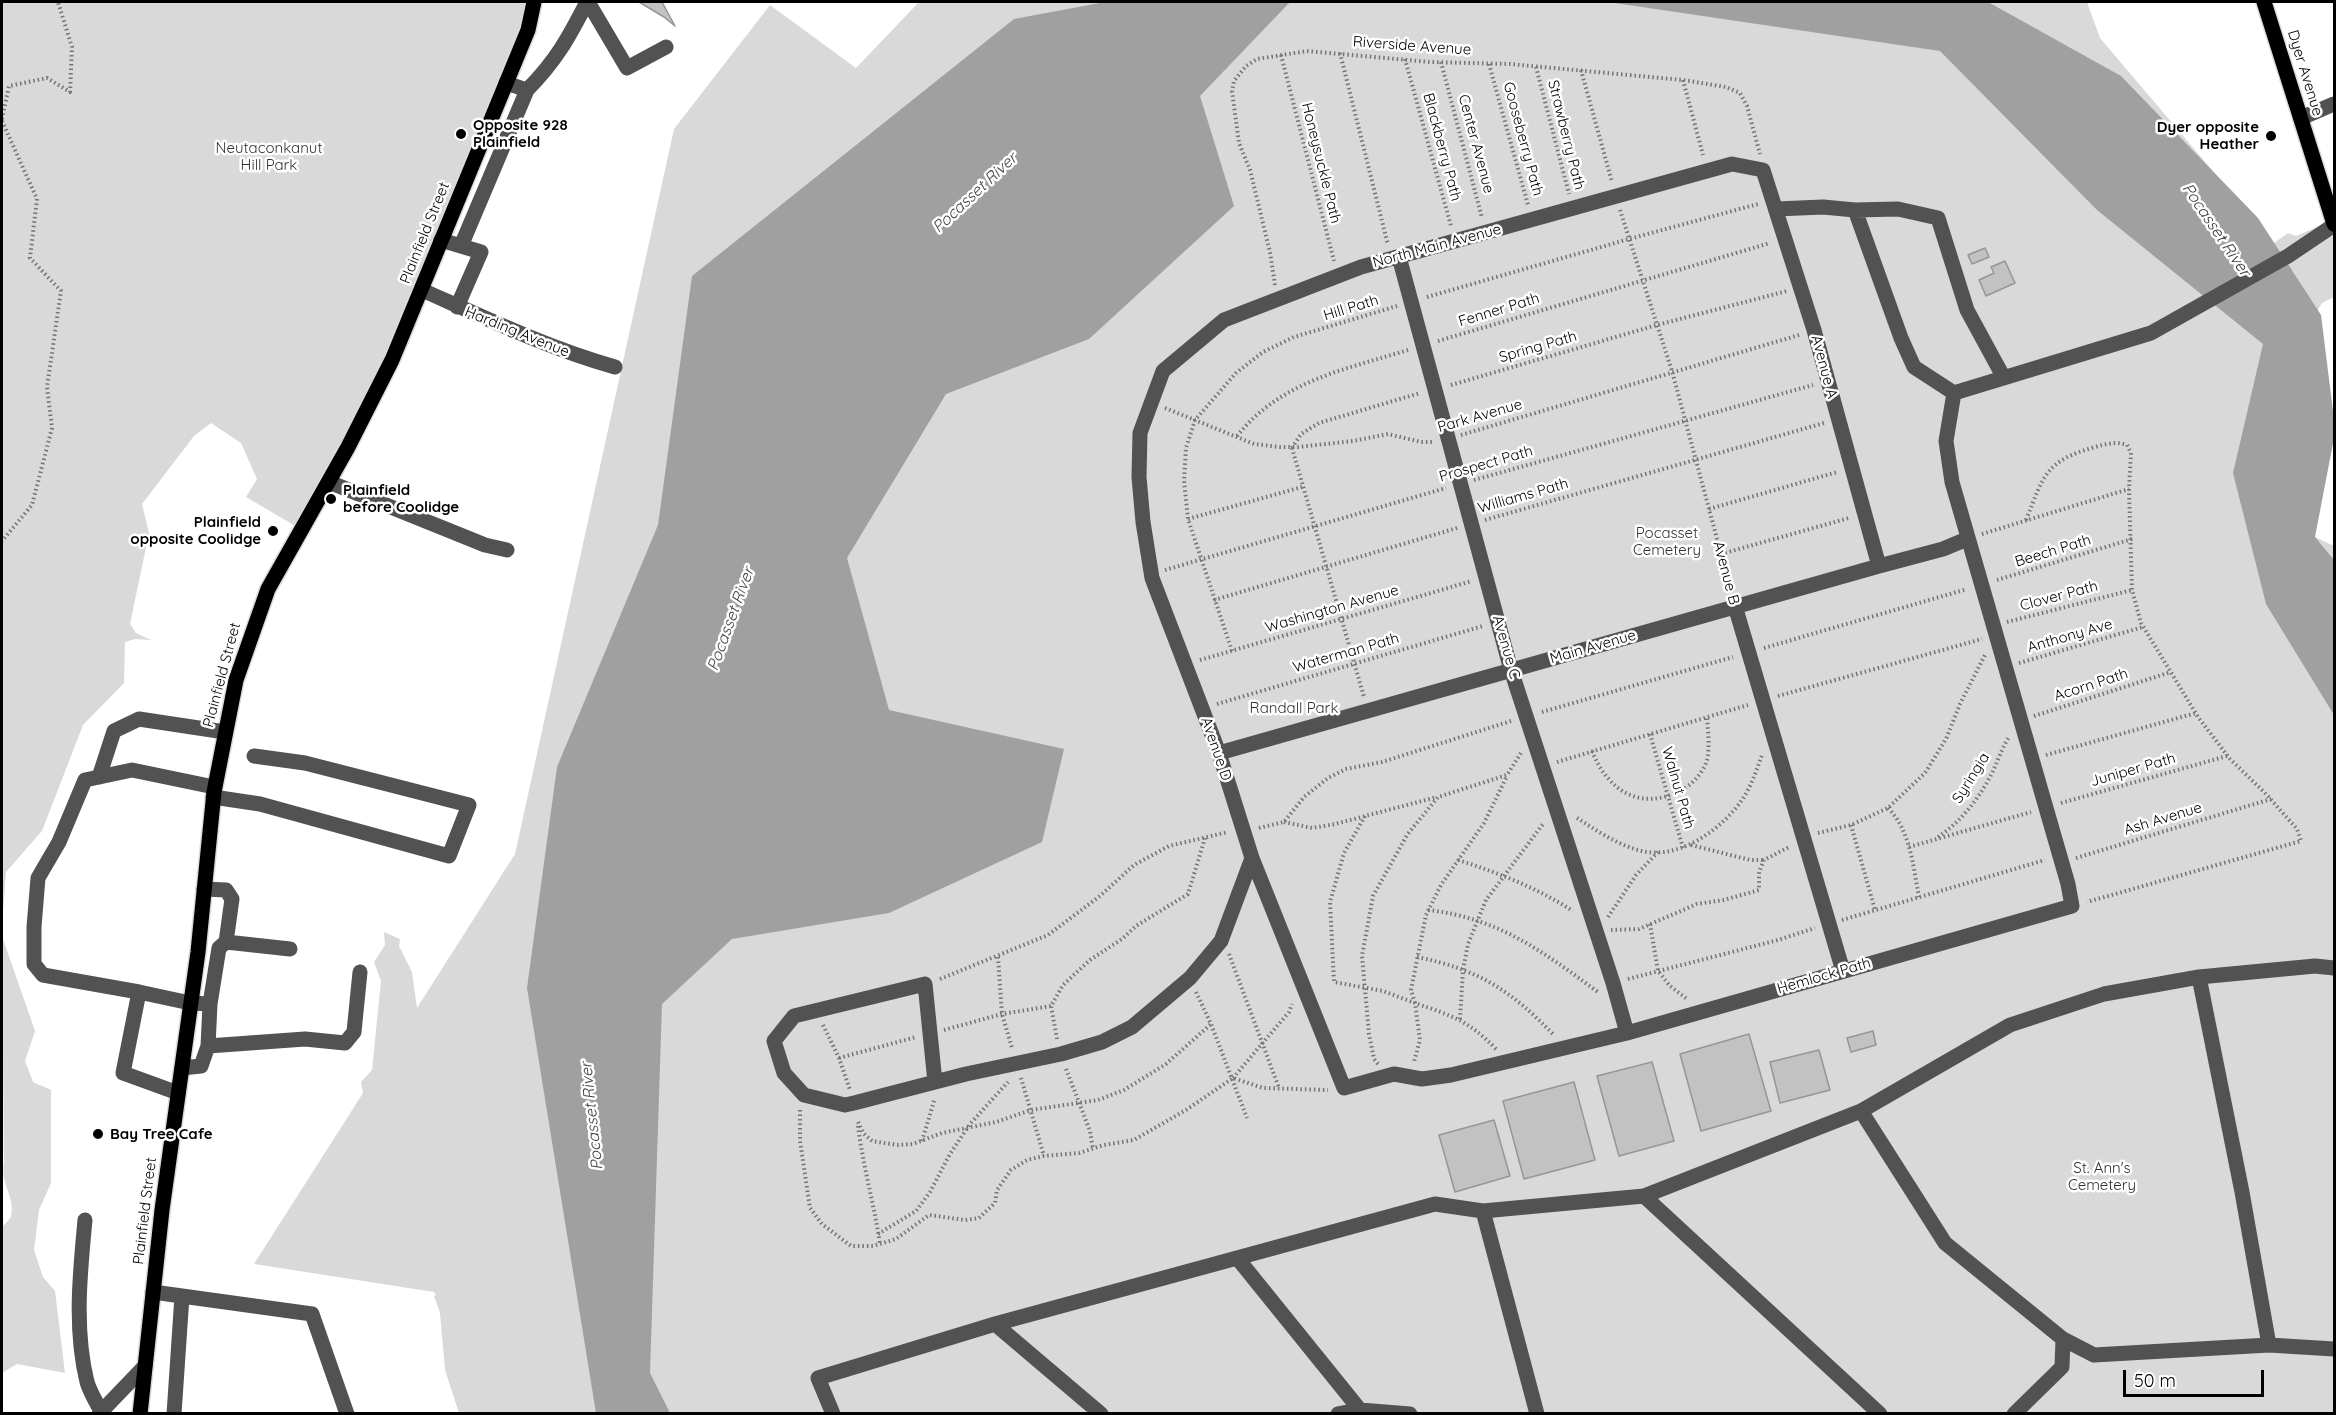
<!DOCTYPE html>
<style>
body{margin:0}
#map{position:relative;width:2336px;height:1415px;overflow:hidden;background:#fff;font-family:Quicksand,sans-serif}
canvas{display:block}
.frame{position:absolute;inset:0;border:3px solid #000;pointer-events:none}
.scale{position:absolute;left:2123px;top:1370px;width:141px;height:27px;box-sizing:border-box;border:3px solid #000;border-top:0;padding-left:8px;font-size:18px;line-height:21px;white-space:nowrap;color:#000;-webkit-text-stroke:4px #fff;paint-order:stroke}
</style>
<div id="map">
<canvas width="2336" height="1415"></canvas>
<div class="frame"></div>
<div class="scale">50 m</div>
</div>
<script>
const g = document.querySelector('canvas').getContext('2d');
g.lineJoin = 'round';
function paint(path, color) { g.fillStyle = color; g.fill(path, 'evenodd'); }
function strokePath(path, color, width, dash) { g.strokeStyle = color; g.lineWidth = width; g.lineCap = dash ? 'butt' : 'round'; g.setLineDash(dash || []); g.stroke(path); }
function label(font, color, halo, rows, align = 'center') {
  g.font = font + ' Quicksand,sans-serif'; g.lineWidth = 5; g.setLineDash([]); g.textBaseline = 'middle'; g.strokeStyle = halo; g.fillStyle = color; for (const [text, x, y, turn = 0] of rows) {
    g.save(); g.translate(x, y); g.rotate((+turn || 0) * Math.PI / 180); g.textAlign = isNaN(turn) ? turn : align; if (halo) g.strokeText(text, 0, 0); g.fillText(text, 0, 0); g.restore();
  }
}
paint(new Path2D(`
 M2 2H533L417 300 297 527 246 497 257 479 241 443 211 423 194 436 142 504 149 533 130 624 136 633 151 640 135 639 125 642 124 683 83 725 42 831 6 872 2 923Z
 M919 2H2087L2100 38 2274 243 2288 233 2296 236 2333 220 2334 223V297L2322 303 2316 313 2315 537 2334 546V1413H459L445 1370 440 1313 434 1296 436 1295 434 1292 254 1264 363 1093 361 1082 372 1070 381 981 374 962 385 945 384 932 400 939 399 946 412 972 417 1008 515 854 674 129 770 5 856 68Z
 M2 936 35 1031 25 1061 33 1082 51 1090V1183L39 1210 34 1250 43 1277 55 1291 65 1373 17 1364 2 1373V1228C4 1224 10 1220 11 1216 16 1199 0 1184 4 1163Z`), '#d9d9d9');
paint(new Path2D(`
 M1105 2H1290L1200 96 1234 206 1089 339 946 394 847 558 889 710 1064 749 1042 842 889 913 732 939 662 1004 650 1373 670 1413H596L527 988 557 767 658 525 692 276 1014 19Z
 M1608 2H1988L2121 76 2258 218 2321 315 2334 419V438L2315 537 2334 560V715L2266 604 2233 473 2263 344 2097 210 1940 51Z`), '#a0a0a0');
const building = new Path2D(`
 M639 2H662L675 26 664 17Z
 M1985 248 1989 257 1972 264 1968 255Z
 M2005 261 2015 283 1986 296 1979 280 1994 273 1991 267Z
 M1873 1031 1876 1045 1851 1052 1847 1038Z
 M1749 1034 1771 1111 1701 1131 1680 1054Z
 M1819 1050 1830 1090 1780 1103 1770 1062Z
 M1652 1062 1674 1141 1619 1156 1597 1076Z
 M1574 1082 1595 1160 1524 1179 1503 1101Z
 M1494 1120 1510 1176 1455 1192 1439 1135Z`);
paint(building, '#c2c2c2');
strokePath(building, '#969696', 1.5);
const major = new Path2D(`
 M2264 2 2334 224
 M140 1414 162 1210 198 952 214 792 236 680 268 589 348 447 392 360 528 30 534 2`);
strokePath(major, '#dbdbdb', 18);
strokePath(new Path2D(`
 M1340 53 1388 245
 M1281 55 1334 261
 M1405 59 1451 226
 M1441 62 1482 218
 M1489 64 1528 205
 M1536 67 1569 194
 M1581 70 1612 182
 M1683 80 1703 155
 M2 119 9 86 47 78 70 92 72 47 58 2
 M2 121 37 199 30 258 61 291 47 387 52 428 32 505 2 541
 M1620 210 1672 371 1731 591
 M1275 285 1270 252 1250 170 1239 143 1232 91 1234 81 1246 66 1257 59 1307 51 1430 62 1510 64 1683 80 1726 87 1740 93 1747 106 1760 154
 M1427 297 1629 239 1758 204
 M1438 341 1770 243
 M1451 385 1657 325 1787 291
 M1165 408 1254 444 1280 447H1298L1353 441 1388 434 1421 442H1434
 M1461 435 1799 335
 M1237 436C1281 381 1343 370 1408 350
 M1292 448 1301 434 1319 423 1420 393
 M1292 448 1364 697
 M1474 480 1813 385
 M1709 509 1837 472
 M1188 519 1302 487
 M1485 520 1824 423
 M2026 520C2044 475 2045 461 2095 447 2106 444 2116 441 2127 445L2131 453 2129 489 2132 590 2141 623 2198 717 2230 759 2266 794 2297 829 2301 841 2087 902
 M1982 534 2129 489
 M1721 554 1849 518
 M1165 570 1446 488
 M1997 580 2132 539
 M1214 600 1457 528
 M2007 622 2132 590
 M1764 648 1967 589
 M1232 651 1188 519 1184 481 1186 448 1195 420 1236 373 1263 352 1294 337 1397 306
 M1200 660 1472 581
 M2019 663 2143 627
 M1778 696 1982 639
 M1217 704 1483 626
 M1542 712 1733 657
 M2034 716 2171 672
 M1650 734 1683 848
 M1592 751C1608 791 1640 811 1680 791 1692 785 1703 773 1707 760 1710 746 1708 731 1707 718
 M2046 755 2196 713
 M1557 762 1748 705
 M2061 803 2227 756
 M1888 808C1911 831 1913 867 1919 897
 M1365 816 1344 853 1330 902 1334 982 1383 991 1415 1003 1420 1040 1414 1062
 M1577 818C1596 830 1616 844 1638 850 1678 862 1723 829 1744 797 1752 784 1757 769 1762 755
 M1284 822 1312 828 1335 824 1437 797
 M1851 825 1875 910
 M1259 828 1284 822 1304 797 1328 778 1346 769 1382 762 1511 721
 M1818 833 1851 825 1888 808 1925 773 1946 739 1960 704 1985 655
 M1938 837C1961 822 1981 796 1993 771 1998 760 2002 748 2009 737
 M1691 845 1750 860H1764
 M1909 847 2031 812
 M2076 858 2271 799
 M1458 860C1499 873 1537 888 1573 911
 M1428 910C1499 918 1543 952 1598 992
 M1608 917 1636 875 1658 852
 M1842 920 2045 860
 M1650 924 1658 971 1670 986 1687 999
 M1611 930 1639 929 1697 904 1724 900 1759 890V872L1764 860 1789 847
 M1229 954 1279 1088
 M998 957 1002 1014 1012 1048
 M1417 957C1480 970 1510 990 1554 1035
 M940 979 1048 935 1100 896 1134 865 1169 846 1228 832
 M1628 979 1778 940 1815 928
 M1196 992 1211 1024 1247 1118
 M1460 1019 1463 970 1468 944 1486 900 1543 824
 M823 1025 839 1058 850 1090
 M944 1030 1002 1014 1051 1006
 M1057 1039 1051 1006 1063 985 1090 960 1122 939 1136 926 1188 894 1205 838
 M1496 1049C1468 1020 1452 1016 1415 1003L1411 990 1426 915 1441 885 1484 823 1507 776
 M839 1058 916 1037
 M1378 1064 1374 1059 1369 1034 1362 956 1373 896 1407 835 1438 797 1507 775 1521 753
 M1066 1069 1090 1131 1093 1149
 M1021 1078 1044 1156
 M1233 1078 1289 1012 1292 1004
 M800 1110V1141L810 1208 822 1224 851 1246H873L896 1239 929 1215 965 1220 979 1218 995 1203 997 1190 1011 1170 1027 1160 1044 1156 1079 1153 1104 1145 1134 1140 1186 1110 1233 1078 1263 1088 1328 1090
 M858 1122 864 1134 872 1141 897 1145 913 1144 942 1133 996 1122 1031 1110 1098 1100 1124 1090 1166 1064 1211 1024
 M858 1126C863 1166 874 1204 880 1244
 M922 1141 935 1098
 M878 1234 916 1211 930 1192 950 1154 970 1124 1008 1082`), '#747474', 4, [1.5, 3]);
strokePath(new Path2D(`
 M588 2 627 68 666 47
 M506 83 527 90C556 61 569 37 587 2
 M2301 118 2334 104
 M1776 209 1823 207 1855 210 1898 209 1938 218 1967 310 2004 378
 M1855 210 1901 338 1914 367 1954 393
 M441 240 481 252 457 307
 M461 246 527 90
 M1399 257 1511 670 1613 983 1627 1033
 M422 290C485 318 548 348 615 367
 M329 482 485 545 507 550
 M1879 566 1814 330 1763 170 1732 164 1361 267 1224 320 1163 371 1140 433 1139 477 1143 522 1152 578 1219 753 1252 858 1344 1088 1394 1074 1422 1079 1451 1075 1627 1033 2072 906 2068 884 1952 482 1946 441 1954 393 2151 333 2288 256 2334 225
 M1735 606 1843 971
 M1219 753 1879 566 1943 549 1967 539
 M99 777 114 731 139 719 225 732
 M213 797 260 804 449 856 469 805 305 763 254 756
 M204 889 226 890 232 899 226 942
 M2199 977 2242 1192 2269 1345
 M139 992 43 975 34 964V927L38 878 59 842 85 780 132 770 214 787
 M210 1004 219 948 226 942 290 949
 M182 1068 201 1066 208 1046
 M935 1082 925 984 794 1016 774 1041 784 1073 804 1095 845 1105 854 1103 966 1074 1061 1054 1102 1042 1132 1027 1190 978 1221 941 1252 858
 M178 1093 123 1073 139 992 190 1003 210 1004 208 1046 305 1039 345 1043 354 1032 360 972
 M1861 1111 1945 1243 2063 1339 2062 1367 2014 1414
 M1644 1196 1880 1414
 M1483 1211 1537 1414
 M85 1220C80 1273 74 1329 87 1382 90 1392 96 1402 101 1411
 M1238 1259 1360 1410
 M153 1292 312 1314 347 1414
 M995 1324 1101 1414
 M2063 1339 2094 1355 2269 1345 2334 1349
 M99 1414 145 1366
 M174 1414 182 1296
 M833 1414 818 1378 995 1324 1435 1204 1483 1211 1644 1196 1861 1111 2010 1025 2104 994 2199 977 2315 966 2334 968
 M1338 1414 1360 1410 1410 1414`), '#525252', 15);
strokePath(major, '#000', 15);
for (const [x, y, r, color] of [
 [461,134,6,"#000"],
 [2271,136,6,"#000"],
 [331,499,6,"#000"],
 [273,531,6,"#000"],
 [98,1134,6,"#000"]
]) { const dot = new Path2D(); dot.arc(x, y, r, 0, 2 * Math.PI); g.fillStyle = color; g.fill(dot); strokePath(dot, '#fff', 2); }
label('15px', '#000', '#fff', [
 ["Riverside Avenue",1412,46,4],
 ["Dyer Avenue",2305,73,73],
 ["Strawberry Path",1566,135,76],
 ["Gooseberry Path",1523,139,75],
 ["Center Avenue",1476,144,75],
 ["Blackberry Path",1442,147,75],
 ["Honeysuckle Path",1321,163,76],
 ["Plainfield Street",425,233,-68],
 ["North Main Avenue",1437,246,-15],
 ["Hill Path",1351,308,-17],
 ["Fenner Path",1499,310,-17],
 ["Harding Avenue",517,332,22],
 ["Spring Path",1538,347,-16],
 ["Avenue A",1824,367,75],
 ["Park Avenue",1480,416,-16],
 ["Prospect Path",1486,464,-16],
 ["Williams Path",1523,496,-16],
 ["Beech Path",2053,551,-17],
 ["Avenue B",1726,573,75],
 ["Clover Path",2059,596,-15],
 ["Washington Avenue",1332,609,-16],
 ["Anthony Ave",2070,636,-16],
 ["Avenue C",1506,647,74],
 ["Main Avenue",1593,647,-16],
 ["Waterman Path",1346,653,-16],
 ["Plainfield Street",222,675,-75],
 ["Acorn Path",2091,685,-18],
 ["Avenue D",1216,749,71],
 ["Juniper Path",2133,770,-16],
 ["Syringia",1971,778,-58],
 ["Walnut Path",1678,788,74],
 ["Ash Avenue",2163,819,-17],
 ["Hemlock Path",1824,976,-16],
 ["Plainfield Street",145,1211,-83]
]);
label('bold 15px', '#000', '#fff', [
 ["Opposite 928",473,125],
 ["Plainfield",473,142],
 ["Dyer opposite",2259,127,"right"],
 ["Heather",2259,144,"right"],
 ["Plainfield",343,490],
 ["before Coolidge",343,507],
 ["Plainfield",261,522,"right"],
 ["opposite Coolidge",261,539,"right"],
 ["Bay Tree Cafe",110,1134]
], 'left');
label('15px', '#303030', '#fff', [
 ["Neutaconkanut",269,148],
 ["Hill Park",269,165],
 ["Pocasset",1667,533],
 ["Cemetery",1667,550],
 ["Randall Park",1294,708],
 ["St. Ann's",2102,1168],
 ["Cemetery",2102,1185]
]);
label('italic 16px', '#414141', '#fff', [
 ["Pocasset River",975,193,-43],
 ["Pocasset River",2216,230,56],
 ["Pocasset River",731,619,-70],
 ["Pocasset River",592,1116,-96]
]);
</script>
